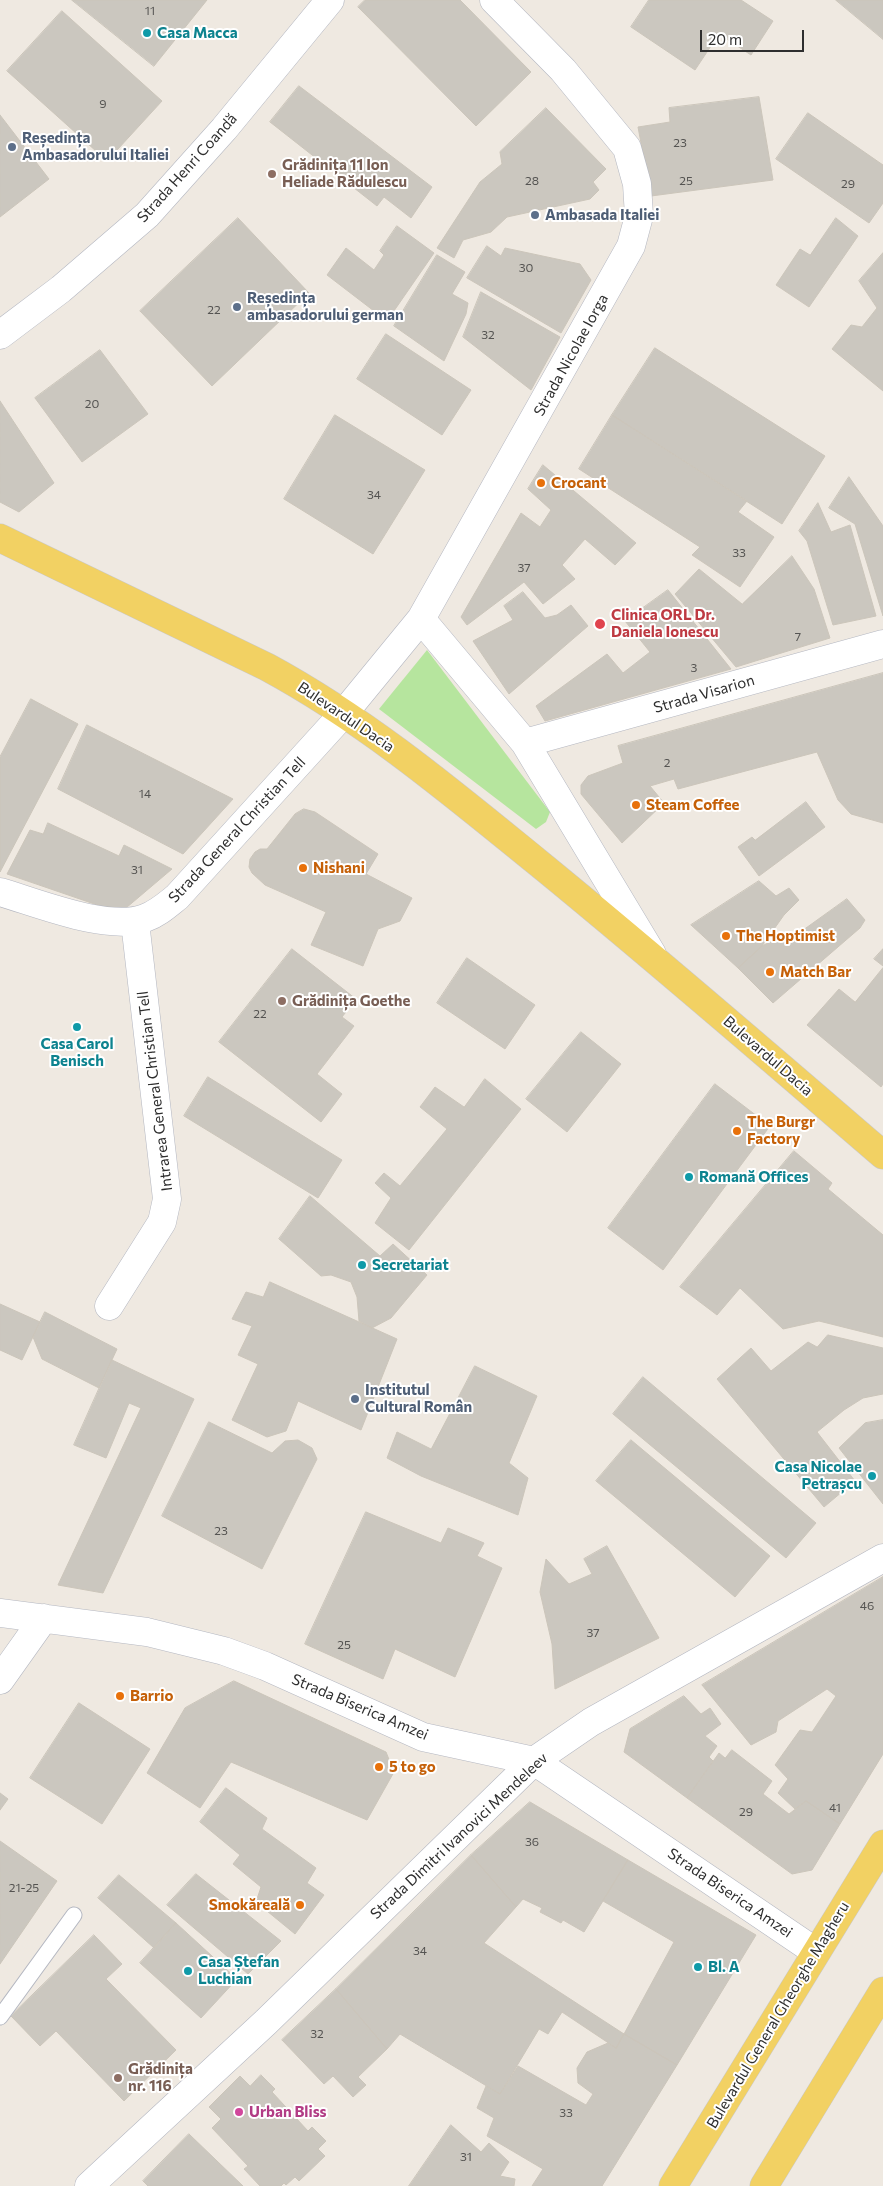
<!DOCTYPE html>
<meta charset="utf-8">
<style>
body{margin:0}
#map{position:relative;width:883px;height:2186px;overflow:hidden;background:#efe9e1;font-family:Commissioner,sans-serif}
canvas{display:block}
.scale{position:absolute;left:700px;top:30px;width:104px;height:22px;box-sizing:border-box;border:2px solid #2e2e2e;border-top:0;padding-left:6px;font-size:15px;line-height:18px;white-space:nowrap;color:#2e2e2e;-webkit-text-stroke:4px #fff;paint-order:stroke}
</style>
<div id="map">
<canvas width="883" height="2186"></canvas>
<div class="scale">20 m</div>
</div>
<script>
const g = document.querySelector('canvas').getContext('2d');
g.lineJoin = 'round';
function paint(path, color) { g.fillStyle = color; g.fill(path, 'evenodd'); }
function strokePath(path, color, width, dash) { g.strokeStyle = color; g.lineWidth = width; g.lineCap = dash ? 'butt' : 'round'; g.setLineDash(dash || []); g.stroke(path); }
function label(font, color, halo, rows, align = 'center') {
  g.font = font + ' Commissioner,sans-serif'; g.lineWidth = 4; g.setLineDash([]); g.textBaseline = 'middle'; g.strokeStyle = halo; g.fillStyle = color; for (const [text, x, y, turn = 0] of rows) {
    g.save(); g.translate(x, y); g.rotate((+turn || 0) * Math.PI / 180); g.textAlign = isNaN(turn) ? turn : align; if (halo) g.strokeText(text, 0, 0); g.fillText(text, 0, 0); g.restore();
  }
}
paint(new Path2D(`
 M427 650 550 812 546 822 536 829 379 709Z`), '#b6e59e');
const building = new Path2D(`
 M72 0H207L154 66Z
 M365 0H460L531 72 476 126 358 7Z
 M649 0H741L773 21 751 55 719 34 695 70 631 27Z
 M836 0H883V39Z
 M62 11 162 101 107 161 7 71Z
 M299 86 432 187 411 218 384 197 377 206 270 122Z
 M759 97 773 180 651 196 638 127 670 122 669 108Z
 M546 108 606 169 593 182 599 190 590 199 507 217 491 232 463 240 454 258 437 248 480 182 502 164 500 152Z
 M808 113 883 165V203L869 223 776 159Z
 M0 115 49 179 0 217Z
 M238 218 309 293 212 386 140 311Z
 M836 218 858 236 809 307 776 285 800 249 810 255Z
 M397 226 434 253 387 321 327 275 346 248 374 270 384 255 380 251Z
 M487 246 501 256 505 248 580 264 591 280 561 333 467 278Z
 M883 253V391L832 349 851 325 862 327 877 308 859 281Z
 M437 255 465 272 452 294 468 303 466 314 444 361 394 326Z
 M481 292 560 337 531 390 463 337Z
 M386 334 471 390 442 435 357 379Z
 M655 348 825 456 782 524 612 415Z
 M100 350 148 414 82 462 35 398Z
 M0 401 54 483 19 512 0 502Z
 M335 415 425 470 373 554 284 499Z
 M612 415 747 501 738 512 774 537 740 587 692 555 700 547 579 469Z
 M543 465 636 543 615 565 585 539 562 565 575 579 543 604 524 582 467 625 461 617 521 513 540 527 551 510 528 489Z
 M849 477 883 526V616L855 524 829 508Z
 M818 503 831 532 850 525 876 616 833 625 807 541 799 531Z
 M792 556 814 589 830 638 736 667 675 594 699 569 742 604Z
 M668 590 731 669 545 721 536 706 607 654 623 673 650 652 625 621Z
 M523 592 545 618 557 615 571 605 588 626 509 694 473 641 513 620 504 606Z
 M883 673V823L851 814 838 800 817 752 678 789 674 779 650 786 664 803 622 843 581 794V785L588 776 623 763 618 746Z
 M31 699 78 724 0 872V757Z
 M87 725 233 799 183 854 58 789Z
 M806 802 825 827 759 876 738 847 752 837 755 840Z
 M304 809 315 812 378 854 366 874 412 898 400 921 378 929 363 966 311 945 326 912 265 885 252 873 249 867 250 859 255 852 260 849H267L295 814Z
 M48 823 119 856 124 845 172 869 126 908 109 909 7 874 30 830 43 834Z
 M759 881 776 896 789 888 799 900 784 915 762 946 738 968 691 925Z
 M847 899 865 920 860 928 773 1003 738 968 762 946 784 935 793 937Z
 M292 949 356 999 342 1017 354 1026 317 1074 342 1094 321 1122 219 1042Z
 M883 949V966L874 959Z
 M467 958 535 1005 505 1049 437 1003Z
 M883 968V1084L881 1087 807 1025 839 989 855 1002Z
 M581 1032 621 1064 567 1132 526 1099Z
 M208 1077 342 1160 318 1198 184 1116Z
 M485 1079 521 1109 409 1250 375 1223 391 1198 375 1183 384 1173 400 1186 447 1129 420 1107 435 1087 464 1107Z
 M715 1084 770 1126 663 1270 608 1228Z
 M794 1151 832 1183 828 1189 883 1235V1337L819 1321 783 1329 740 1288 717 1315 680 1287Z
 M310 1196 380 1256 393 1244 427 1275 391 1318 372 1328 359 1321 357 1297 351 1282 331 1275 321 1276 279 1239Z
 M270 1282 397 1339 361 1430 298 1401 286 1431 267 1437 232 1420 258 1364 238 1355 252 1326 232 1319 246 1292 263 1297Z
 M0 1304 40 1322 22 1360 0 1350Z
 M45 1312 117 1349 99 1388 42 1359 33 1337Z
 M828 1335 883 1348V1394L863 1398 844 1410 817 1432 855 1481 824 1507 717 1379 751 1348 771 1371 808 1342 817 1347Z
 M112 1360 194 1399 103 1593 58 1585 141 1408 129 1403 106 1458 74 1445Z
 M475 1366 537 1396 509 1463 528 1478 518 1515 421 1476 387 1458 397 1432 431 1449Z
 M643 1377 816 1523 786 1558 613 1414Z
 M883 1420V1504L839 1448 865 1423Z
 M209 1422 272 1453 285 1441 298 1440 312 1448 317 1459 262 1569 162 1516Z
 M631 1440 770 1556 735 1597 596 1481Z
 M366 1512 441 1543 448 1528 484 1543 477 1556 502 1568 455 1677 395 1649 383 1679 305 1644Z
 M607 1546 659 1638 555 1689 552 1644 540 1592 546 1559 569 1584 592 1574 584 1559Z
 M883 1577V1754L840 1824 806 1801 795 1809 778 1793 788 1779 775 1765 800 1730 812 1732 836 1696 827 1689 778 1721 776 1732 751 1745 702 1685Z
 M234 1681 386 1752 394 1772 367 1820 231 1762 200 1808 147 1773 185 1708Z
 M684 1696 701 1714 710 1708 721 1724 705 1736 717 1746 709 1757 713 1761 687 1798 624 1752 630 1729Z
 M79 1703 150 1749 102 1824 30 1778Z
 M732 1750 772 1781 763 1794 789 1814 806 1801 840 1824 812 1870 792 1874 687 1798 719 1753 725 1758Z
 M226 1788 267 1818 262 1829 316 1868 307 1883 324 1895 295 1934 256 1902 261 1887 233 1864 240 1855 200 1822Z
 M0 1793 8 1799 0 1810Z
 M530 1802 628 1860 584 1932 563 1920 561 1923 540 1912 542 1908 523 1899 516 1907 471 1855Z
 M0 1841 57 1881 0 1964Z
 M471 1855 516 1907 484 1943 624 2034 616 2048 562 2012 548 2034 539 2029 500 2094 400 2034 387 2049 336 1989Z
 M628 1860 756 1935 677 2065 624 2034 674 1942 603 1901Z
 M196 1874 281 1941 248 1974 167 1905Z
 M119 1875 176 1923 154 1948 98 1898Z
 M176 1923 237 1979 201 2018 140 1963Z
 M94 1935 122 1964 106 1979 176 2050 124 2101 56 2031 40 2046 11 2016Z
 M336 1989 387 2049 358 2077 366 2085 353 2097 333 2076 324 2084 282 2040Z
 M624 2034 677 2065 602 2186H532L543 2169 487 2136 494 2118 477 2108 486 2086 500 2094 518 2066 586 2105 593 2094 578 2083 577 2068 587 2052 608 2043 616 2048Z
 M261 2075 275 2089 272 2092 308 2131 312 2127 326 2141 318 2149 325 2156 299 2181 295 2177 286 2185 284 2183 281 2186H260L244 2169 248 2166 212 2128 221 2119 209 2107 240 2076 250 2086Z
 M451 2125 481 2152 489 2143 509 2162 500 2176 515 2179 514 2186H409Z
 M189 2134 243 2186H148L143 2181Z`);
paint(building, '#cbc7bf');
strokePath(building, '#cbc5ba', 1);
const lane = new Path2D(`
 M0 2017 74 1915`);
const street = new Path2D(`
 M0 335 61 289 147 215 224 129 330 0
 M421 619 525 743 652 954
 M525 743 883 644
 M0 892C38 903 108 932 145 918 157 914 167 905 177 897L344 713 421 619 631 246 639 216 637 184 627 148 563 70 494 0
 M109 1306 162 1222 167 1199 135 922
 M0 1613 147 1632 224 1651 265 1666 423 1737 534 1761 816 1952
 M0 1680 44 1618
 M89 2186 266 2022 534 1761 591 1722 883 1558`);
const primary = new Path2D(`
 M0 538 267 667C365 720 450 791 536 861 654 957 768 1056 883 1155
 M673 2186 883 1844
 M764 2186 883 1991`);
strokePath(lane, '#b4b7c1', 17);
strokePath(street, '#b4b7c1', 29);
strokePath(primary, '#c9c9c9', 29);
strokePath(lane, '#fff', 15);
strokePath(street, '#fff', 28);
strokePath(primary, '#f2d163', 28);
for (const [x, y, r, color] of [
 [147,33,5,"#0f9aa8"],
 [12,147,5,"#5c6f8a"],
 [272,174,5,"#8d6e63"],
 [535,215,5,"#5c6f8a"],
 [237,307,5,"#5c6f8a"],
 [541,483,5,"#e8710a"],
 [600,624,6,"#e0444e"],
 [636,805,5,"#e8710a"],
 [303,868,5,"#e8710a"],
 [726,936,5,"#e8710a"],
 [770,972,5,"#e8710a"],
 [282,1001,5,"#8d6e63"],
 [77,1027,5,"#0f9aa8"],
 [737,1131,5,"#e8710a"],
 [689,1177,5,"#0f9aa8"],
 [362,1265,5,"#0f9aa8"],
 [355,1399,5,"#5c6f8a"],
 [872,1476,5,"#0f9aa8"],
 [120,1696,5,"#e8710a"],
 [379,1767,5,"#e8710a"],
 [300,1905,5,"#e8710a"],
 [698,1967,5,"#0f9aa8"],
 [188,1971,5,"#0f9aa8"],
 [118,2078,5,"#8d6e63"],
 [239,2112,5,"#d1479c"]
]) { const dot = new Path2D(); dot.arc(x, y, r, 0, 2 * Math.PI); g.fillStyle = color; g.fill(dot); strokePath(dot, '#fff', 2); }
label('12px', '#555452', null, [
 ["11",150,11],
 ["9",103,104],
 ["23",680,143],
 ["28",532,181],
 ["25",686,181],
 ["29",848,184],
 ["30",526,268],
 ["22",214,310],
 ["32",488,335],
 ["20",92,404],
 ["34",374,495],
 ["33",739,553],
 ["37",524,568],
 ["7",798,637],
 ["3",694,668],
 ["2",667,763],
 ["14",145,794],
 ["31",137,870],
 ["22",260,1014],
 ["23",221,1531],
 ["46",867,1606],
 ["37",593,1633],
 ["25",344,1645],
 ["41",835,1808],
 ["29",746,1812],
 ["36",532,1842],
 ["21-25",24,1888],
 ["34",420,1951],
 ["32",317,2034],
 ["33",566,2113],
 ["31",466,2157]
]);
label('bold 15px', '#0d838f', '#fff', [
 ["Casa Macca",157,33],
 ["Casa Carol",77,1044,"center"],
 ["Benisch",77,1061,"center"],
 ["Romană Offices",699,1177],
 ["Secretariat",372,1265],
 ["Casa Nicolae",862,1467,"right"],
 ["Petrașcu",862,1484,"right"],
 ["Casa Ștefan",198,1962],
 ["Luchian",198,1979],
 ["Bl. A",708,1967]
], 'left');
label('bold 15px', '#4e5e75', '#fff', [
 ["Reședința",22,138],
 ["Ambasadorului Italiei",22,155],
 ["Ambasada Italiei",545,215],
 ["Reședința",247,298],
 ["ambasadorului german",247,315],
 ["Institutul",365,1390],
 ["Cultural Român",365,1407]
], 'left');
label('bold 15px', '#785e54', '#fff', [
 ["Grădinița 11 Ion",282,165],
 ["Heliade Rădulescu",282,182],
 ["Grădinița Goethe",292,1001],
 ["Grădinița",128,2069],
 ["nr. 116",128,2086]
], 'left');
label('15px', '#2e2e2e', '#fff', [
 ["Strada Henri Coandă",187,168,-48],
 ["Strada Nicolae Iorga",571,355,-61],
 ["Strada Visarion",704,694,-16],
 ["Bulevardul Dacia",346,717,34],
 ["Strada General Christian Tell",237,830,-47],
 ["Bulevardul Dacia",768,1056,41],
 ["Intrarea General Christian Tell",155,1091,-97],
 ["Strada Biserica Amzei",360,1707,23],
 ["Strada Dimitri Ivanovici Mendeleev",459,1836,-43],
 ["Strada Biserica Amzei",730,1893,34],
 ["Bulevardul General Gheorghe Magheru",778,2015,-59]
]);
label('bold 15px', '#c56008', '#fff', [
 ["Crocant",551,483],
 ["Steam Coffee",646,805],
 ["Nishani",313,868],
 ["The Hoptimist",736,936],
 ["Match Bar",780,972],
 ["The Burgr",747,1122],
 ["Factory",747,1139],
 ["Barrio",130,1696],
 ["5 to go",389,1767],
 ["Smokăreală",290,1905,"right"]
], 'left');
label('bold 15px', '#be3a42', '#fff', [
 ["Clinica ORL Dr.",611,615],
 ["Daniela Ionescu",611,632]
], 'left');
label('bold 15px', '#b23c85', '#fff', [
 ["Urban Bliss",249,2112]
], 'left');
</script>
